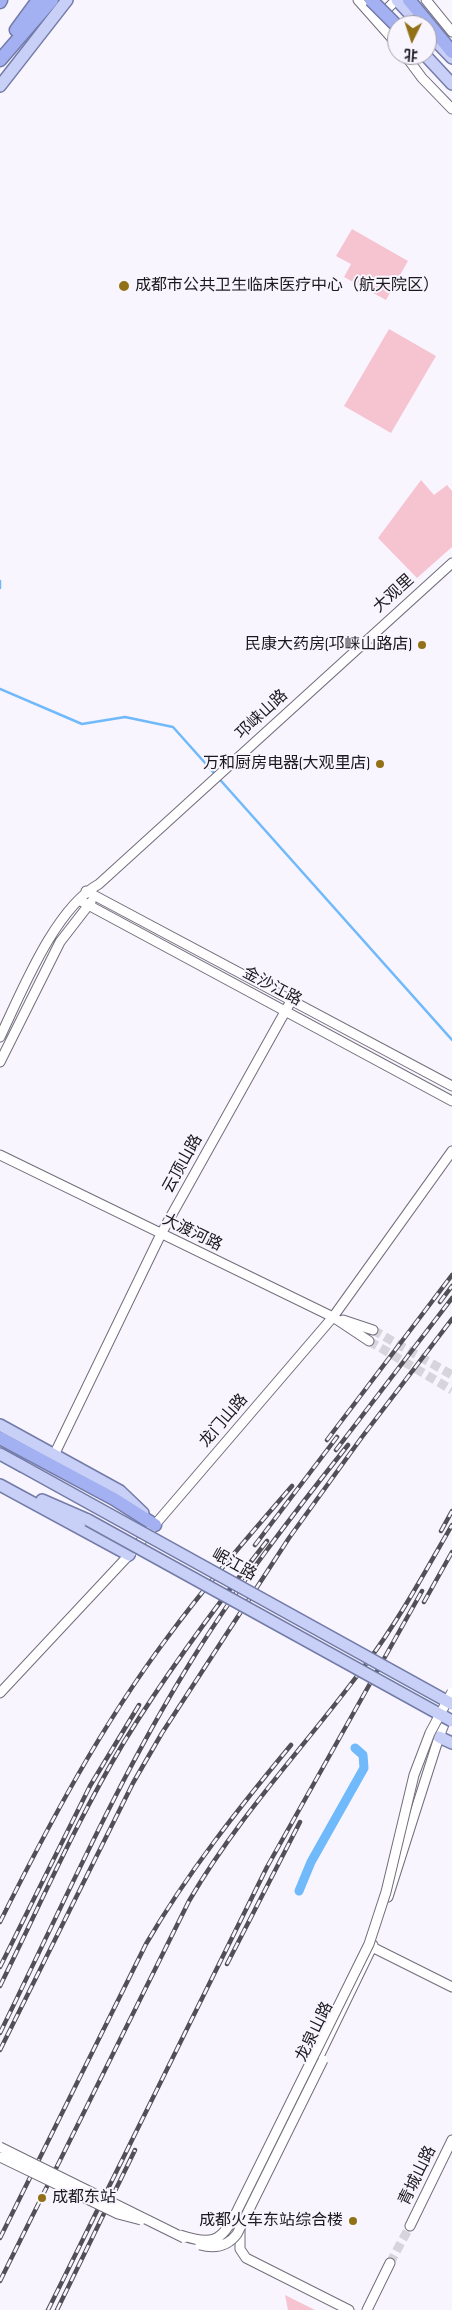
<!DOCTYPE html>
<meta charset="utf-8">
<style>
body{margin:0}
#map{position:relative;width:452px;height:2310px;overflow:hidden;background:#f8f5fe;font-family:"Sofia Sans Condensed","Noto Sans SC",sans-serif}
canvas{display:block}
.north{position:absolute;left:387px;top:15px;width:50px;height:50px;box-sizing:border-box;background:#f8f5fe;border:1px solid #a09da4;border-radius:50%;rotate:184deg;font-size:14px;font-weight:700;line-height:20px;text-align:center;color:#1b191e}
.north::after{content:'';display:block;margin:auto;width:18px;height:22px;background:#917016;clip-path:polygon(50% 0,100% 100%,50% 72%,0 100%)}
</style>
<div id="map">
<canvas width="452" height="2310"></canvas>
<div class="north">北</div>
</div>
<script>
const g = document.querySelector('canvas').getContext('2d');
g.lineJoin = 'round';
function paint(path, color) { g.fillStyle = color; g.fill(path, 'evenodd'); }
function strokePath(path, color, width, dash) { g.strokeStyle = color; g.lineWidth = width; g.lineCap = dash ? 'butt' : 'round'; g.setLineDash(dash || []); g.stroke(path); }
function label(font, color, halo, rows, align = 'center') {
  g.font = font + ' "Sofia Sans Condensed","Noto Sans SC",sans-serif'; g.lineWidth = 4; g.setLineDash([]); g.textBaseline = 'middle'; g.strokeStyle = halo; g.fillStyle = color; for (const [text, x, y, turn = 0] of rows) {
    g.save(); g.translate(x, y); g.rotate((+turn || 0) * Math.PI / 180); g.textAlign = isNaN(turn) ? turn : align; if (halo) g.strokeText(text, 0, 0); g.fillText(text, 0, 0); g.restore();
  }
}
paint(new Path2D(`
 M352 229 408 261 386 300 344 277 351 264 336 256Z
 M389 329 436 356 391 433 344 406Z
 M421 480 434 495 447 485 452 491V547L417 578 378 538Z
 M285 2295 315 2310H288Z`), '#f6c4d1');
strokePath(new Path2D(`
 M0 581V588
 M0 689 82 724 125 717 173 727 452 1040`), '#70b9fb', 2.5);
strokePath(new Path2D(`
 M299 1891 311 1862 364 1768 363 1755 355 1748`), '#70b9fb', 9);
strokePath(new Path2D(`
 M373 1330 452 1375
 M369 1341 452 1390
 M390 2263 410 2226`), '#d7d4dc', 9, [9, 4.5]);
const minor = new Path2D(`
 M358 0 397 44
 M426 0 452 32
 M380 16 396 0
 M405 55 422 78 452 109
 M86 891 452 1086
 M79 900 452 1101
 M0 1037C22 991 55 908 99 884L452 563
 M0 1062 60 942 91 902
 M0 1155 333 1317 369 1341
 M343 1320 373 1330
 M55 1453 161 1234 291 1001
 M0 1693 129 1555 333 1317 452 1151
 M388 1897 439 1737 452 1704
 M372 1947 452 1987
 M276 2145 373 1945
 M240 2226V2249L246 2258 349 2310
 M410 2226 452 2140
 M367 2310 390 2263`);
const major = new Path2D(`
 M397 0 420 25
 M427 32 452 58
 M425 55 452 84
 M0 86 67 0
 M0 1425 120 1491 143 1513
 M0 1454 22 1466
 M0 1485 129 1555
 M42 1500 88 1520
 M439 1737 452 1743`);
const highway = new Path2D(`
 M409 0 452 52
 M0 2 1 0
 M16 30 38 0
 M0 60 52 0
 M0 1438 114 1499 155 1525`);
strokePath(minor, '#736d7b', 11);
strokePath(major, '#737ba8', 14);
strokePath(highway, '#737ba8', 15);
strokePath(minor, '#fff', 9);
strokePath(major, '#c8d0f7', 11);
strokePath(highway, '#a3b0f2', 12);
const rail = new Path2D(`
 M440 1302 452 1286
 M327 1440 452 1275
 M336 1450 452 1298
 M441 1531 452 1511
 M255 1545 337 1437
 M424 1602 452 1552
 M0 1922C49 1824 101 1726 167 1638 206 1585 249 1536 292 1486
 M227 1964 300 1822
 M0 1967 90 1786 139 1705
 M0 1986C40 1905 77 1820 124 1742 167 1672 216 1606 267 1541
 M0 2033C61 1909 117 1781 190 1663 236 1588 293 1514 348 1445
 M0 2050 133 1783 162 1733 289 1538 362 1437 452 1319
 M0 2238 146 1944C188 1872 238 1809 291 1745
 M0 2281 189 1901C239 1815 307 1744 366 1664 399 1620 425 1572 452 1525
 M48 2310 267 1867 422 1591
 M57 2310 135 2150`);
strokePath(rail, '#525056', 4.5);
strokePath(rail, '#f8f5fe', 2.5, [8]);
const minorBridge = new Path2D(`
 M0 2147 184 2238
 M0 2157 118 2214 141 2220
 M180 2235C211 2245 221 2243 236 2213L369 1944 386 1892 414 1775 430 1733 452 1692
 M200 2245C215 2249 228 2246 237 2234L323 2060`);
const majorBridge = new Path2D(`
 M22 1466 452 1704
 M88 1520 452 1721`);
const highwayBridge = new Path2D(`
 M371 0 397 26`);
strokePath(minorBridge, '#736d7b', 11, []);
strokePath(majorBridge, '#737ba8', 14, []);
strokePath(highwayBridge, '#737ba8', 15, []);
strokePath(minorBridge, '#fff', 9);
strokePath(majorBridge, '#c8d0f7', 11);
strokePath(highwayBridge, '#a3b0f2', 12);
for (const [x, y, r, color] of [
 [124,286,6,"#917016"],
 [422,645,5,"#917016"],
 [380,764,5,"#917016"],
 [42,2198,5,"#917016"],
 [353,2221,5,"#917016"]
]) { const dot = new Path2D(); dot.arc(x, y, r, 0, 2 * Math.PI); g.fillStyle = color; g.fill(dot); strokePath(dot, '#f8f5fe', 2); }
label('16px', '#1b191e', '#f8f5fe', [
 ["成都市公共卫生临床医疗中心（航天院区）",135,286,"left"],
 ["民康大药房(邛崃山路店)",412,645],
 ["万和厨房电器(大观里店)",370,764],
 ["成都东站",52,2198,"left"],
 ["成都火车东站综合楼",343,2221]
], 'right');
label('16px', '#1b191e', '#f8f5fe', [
 ["大观里",394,594,-42],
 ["邛崃山路",262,715,-43],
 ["金沙江路",272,987,28],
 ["云顶山路",183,1164,-61],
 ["大渡河路",192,1233,26],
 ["龙门山路",224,1421,-49],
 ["岷江路",234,1565,29],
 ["龙泉山路",315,2032,-64],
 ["青城山路",418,2176,-64]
]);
</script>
